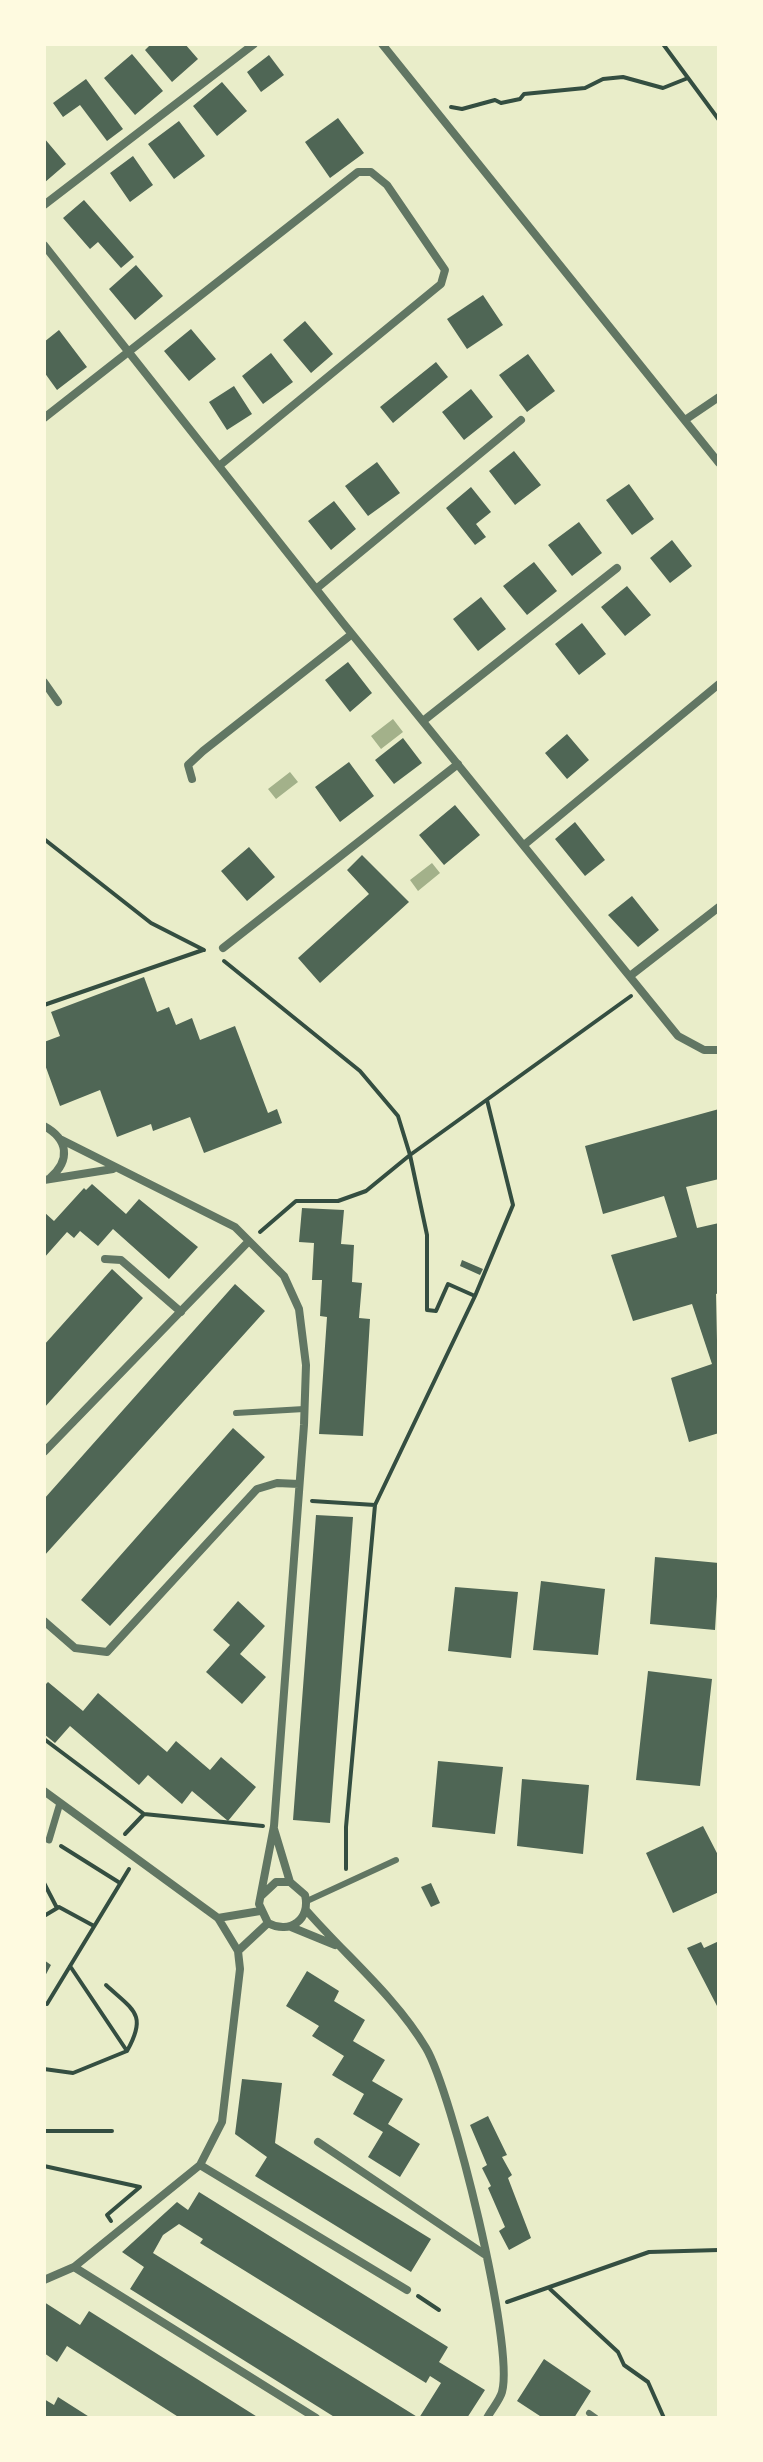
<!DOCTYPE html>
<style>
body{margin:0}
#map{position:relative;width:763px;height:2462px;overflow:hidden;background:#e9edc9;font-family:"PT Sans Narrow",sans-serif}
canvas{display:block}
.frame{position:absolute;inset:0;border:46px solid #fefae0;pointer-events:none}
</style>
<div id="map">
<canvas width="763" height="2462"></canvas>
<div class="frame"></div>
</div>
<script>
const g = document.querySelector('canvas').getContext('2d');
g.lineJoin = 'round';
function paint(path, color) { g.fillStyle = color; g.fill(path, 'evenodd'); }
function strokePath(path, color, width, dash) { g.strokeStyle = color; g.lineWidth = width; g.lineCap = dash ? 'butt' : 'round'; g.setLineDash(dash || []); g.stroke(path); }
paint(new Path2D(`
 M393 719 403 732 381 749 371 736Z
 M290 772 298 782 276 799 268 789Z
 M432 863 440 873 418 891 410 880Z`), '#a3b18a');
paint(new Path2D(`
 M151 44H185L198 59 172 82 145 50Z
 M132 54 163 91 135 115 104 78Z
 M269 55 284 75 261 92 247 72Z
 M86 79 123 129 107 141 80 105 63 117 53 103Z
 M222 82 247 111 217 136 193 106Z
 M338 118 364 153 330 178 305 142Z
 M179 121 205 156 174 179 148 144Z
 M44 138 66 164 44 183Z
 M133 156 153 185 130 202 110 173Z
 M84 200 134 257 121 268 98 242 90 249 63 218Z
 M136 265 163 296 135 320 109 289Z
 M483 295 503 325 467 349 447 319Z
 M305 321 333 354 311 373 283 340Z
 M191 329 216 359 189 381 164 351Z
 M59 330 87 367 57 390 44 372V342Z
 M271 353 293 382 263 404 242 376Z
 M528 354 555 391 527 412 499 375Z
 M436 362 448 377 393 423 380 407Z
 M234 386 252 414 227 430 209 402Z
 M471 389 493 417 464 440 442 412Z
 M514 451 541 485 515 505 489 471Z
 M377 462 400 493 368 516 345 486Z
 M629 484 654 519 632 535 606 500Z
 M471 487 491 512 476 524 486 537 475 545 446 508Z
 M334 501 356 529 331 550 308 521Z
 M579 522 602 553 572 576 548 545Z
 M672 540 692 566 670 583 650 558Z
 M534 562 557 591 527 615 503 586Z
 M627 586 651 615 625 636 601 607Z
 M481 597 506 629 478 651 453 619Z
 M582 623 606 654 579 675 555 644Z
 M348 662 372 693 350 712 325 680Z
 M567 734 589 760 567 779 545 753Z
 M403 738 422 763 394 784 375 760Z
 M349 762 374 796 340 822 315 787Z
 M455 805 480 835 444 865 419 835Z
 M575 822 605 860 585 876 555 839Z
 M249 847 275 877 247 901 221 871Z
 M362 855 409 902 320 983 298 958 369 894 347 870Z
 M632 896 659 930 638 947 608 915Z
 M144 977 157 1012 169 1007 176 1025 192 1018 200 1040 235 1026 268 1113 277 1109 282 1123 204 1153 190 1117 153 1131 151 1124 117 1137 100 1090 60 1106 44 1062V1042L60 1036 51 1012Z
 M719 1109V1179L686 1187 697 1228 719 1223V1293L716 1294 719 1433 689 1442 671 1378 712 1364 692 1304 633 1321 611 1255 677 1237 664 1196 603 1214 585 1146Z
 M92 1184 126 1214 139 1199 198 1247 169 1279 113 1229 98 1246 80 1231 74 1238 67 1232 44 1258V1212L54 1221 84 1188 86 1190Z
 M302 1208 344 1210 341 1244 354 1245 352 1282 362 1283 359 1318 370 1319 363 1436 319 1434 327 1317 320 1316 322 1280H312L314 1243 299 1242Z
 M462 1260 483 1269 480 1275 460 1266Z
 M112 1269 143 1298 44 1408V1345Z
 M235 1284 265 1311 44 1556V1499Z
 M233 1428 265 1457 110 1626 81 1600Z
 M316 1515 353 1517 330 1823 293 1820Z
 M655 1557 719 1563 715 1630 650 1624Z
 M541 1581 605 1589 598 1655 533 1650Z
 M455 1587 518 1592 511 1658 448 1651Z
 M238 1601 265 1626 240 1654 266 1677 242 1704 206 1672 230 1645 213 1630Z
 M648 1671 712 1679 700 1786 636 1780Z
 M48 1682 83 1711 98 1693 167 1752 176 1741 210 1770 221 1757 256 1787 228 1821 192 1791 182 1804 148 1775 139 1785 70 1726 55 1743 44 1734V1686Z
 M438 1761 503 1767 495 1834 432 1827Z
 M522 1779 589 1785 583 1854 517 1846Z
 M703 1826 719 1857V1892L673 1913 646 1853Z
 M431 1883 440 1903 431 1907 421 1887Z
 M719 1941V2005L717 2006 687 1948 701 1942 704 1948Z
 M44 1960 51 1965 44 1978Z
 M307 1971 339 1991 334 2001 365 2020 353 2041 385 2060 372 2081 403 2099 388 2124 420 2144 400 2177 368 2157 383 2132 353 2114 364 2094 332 2075 344 2056 312 2036 319 2026 286 2006Z
 M242 2079 282 2083 275 2143 431 2239 411 2272 255 2176 267 2157 235 2134Z
 M488 2116 507 2155 502 2157 512 2175 508 2178 531 2238 509 2250 499 2231 505 2227 488 2188 491 2186 482 2168 487 2165 470 2125Z
 M199 2192 448 2347 439 2362 485 2390 467 2418H419L441 2383 430 2376 426 2383 200 2243 203 2239 179 2224 163 2235 153 2253 419 2418H336L130 2289 144 2267 122 2252 177 2202 188 2210Z
 M44 2302 80 2325 89 2311 259 2418H180L67 2346 57 2362 44 2353Z
 M544 2359 591 2391 574 2418H543L517 2401Z
 M58 2397 91 2418H44V2399L54 2405Z`), '#4f6655');
strokePath(new Path2D(`
 M663 44 719 120
 M451 107 462 109 495 100 501 103 520 99 524 94 585 88 603 79 623 77 663 88 688 78
 M44 839 151 923 204 950
 M224 961 360 1071 398 1116 410 1155 631 996
 M44 1005 203 950
 M260 1232 296 1201H338L366 1191 410 1155 427 1235V1310L436 1311 448 1284 475 1296
 M312 1501 375 1505 475 1296 513 1205 487 1100
 M44 1739 144 1814
 M125 1834 144 1814 263 1826
 M61 1846 120 1883
 M346 1869V1827L375 1505
 M44 1883 57 1908
 M44 1916 59 1907 94 1926
 M106 1985C133 2010 148 2014 127 2051
 M47 2004 129 1869
 M44 2069 73 2073 127 2051 70 1966
 M44 2131H112
 M44 2166 140 2187 107 2215 111 2221
 M550 2289 618 2352 624 2365 648 2382 664 2418
 M418 2296 439 2310
 M507 2302 649 2252 719 2250`), '#344e41', 4);
strokePath(new Path2D(`
 M236 1413 304 1409
 M307 1901 396 1860
 M589 2413 596 2418`), '#617663', 6);
strokePath(new Path2D(`
 M49 1840 60 1803`), '#617663', 7);
strokePath(new Path2D(`
 M382 44 719 463
 M44 205 254 44
 M44 245 343 623 678 1036 704 1050H719
 M44 418 358 172H371L387 185 445 270 441 284 219 466
 M685 420 719 397
 M316 589 521 420
 M44 682 58 702
 M423 721 617 568
 M192 779 188 765 203 751 352 634
 M524 845 719 684
 M223 948 458 764
 M630 976 719 907
 M44 1126C68 1139 71 1160 50 1178
 M62 1140 235 1227 284 1276 299 1309 306 1365 304 1425 274 1826 259 1904 268 1923C290 1935 311 1919 305 1895L290 1882H276L261 1896
 M44 1180 113 1169
 M105 1259 121 1260 181 1312
 M44 1452 249 1241
 M44 1621 75 1648 107 1652 257 1489 277 1483 299 1484
 M44 1791 218 1918 238 1951 240 1969 222 2122 200 2165 74 2267 44 2280
 M274 1829 290 1882
 M306 1910C346 1956 395 1996 426 2048 452 2092 515 2346 502 2392 500 2400 491 2410 487 2418
 M218 1918 260 1911
 M291 1927 335 1945
 M238 1951 268 1923
 M318 2142 484 2254
 M200 2165 407 2290
 M74 2267 316 2418`), '#617663', 8);
</script>
